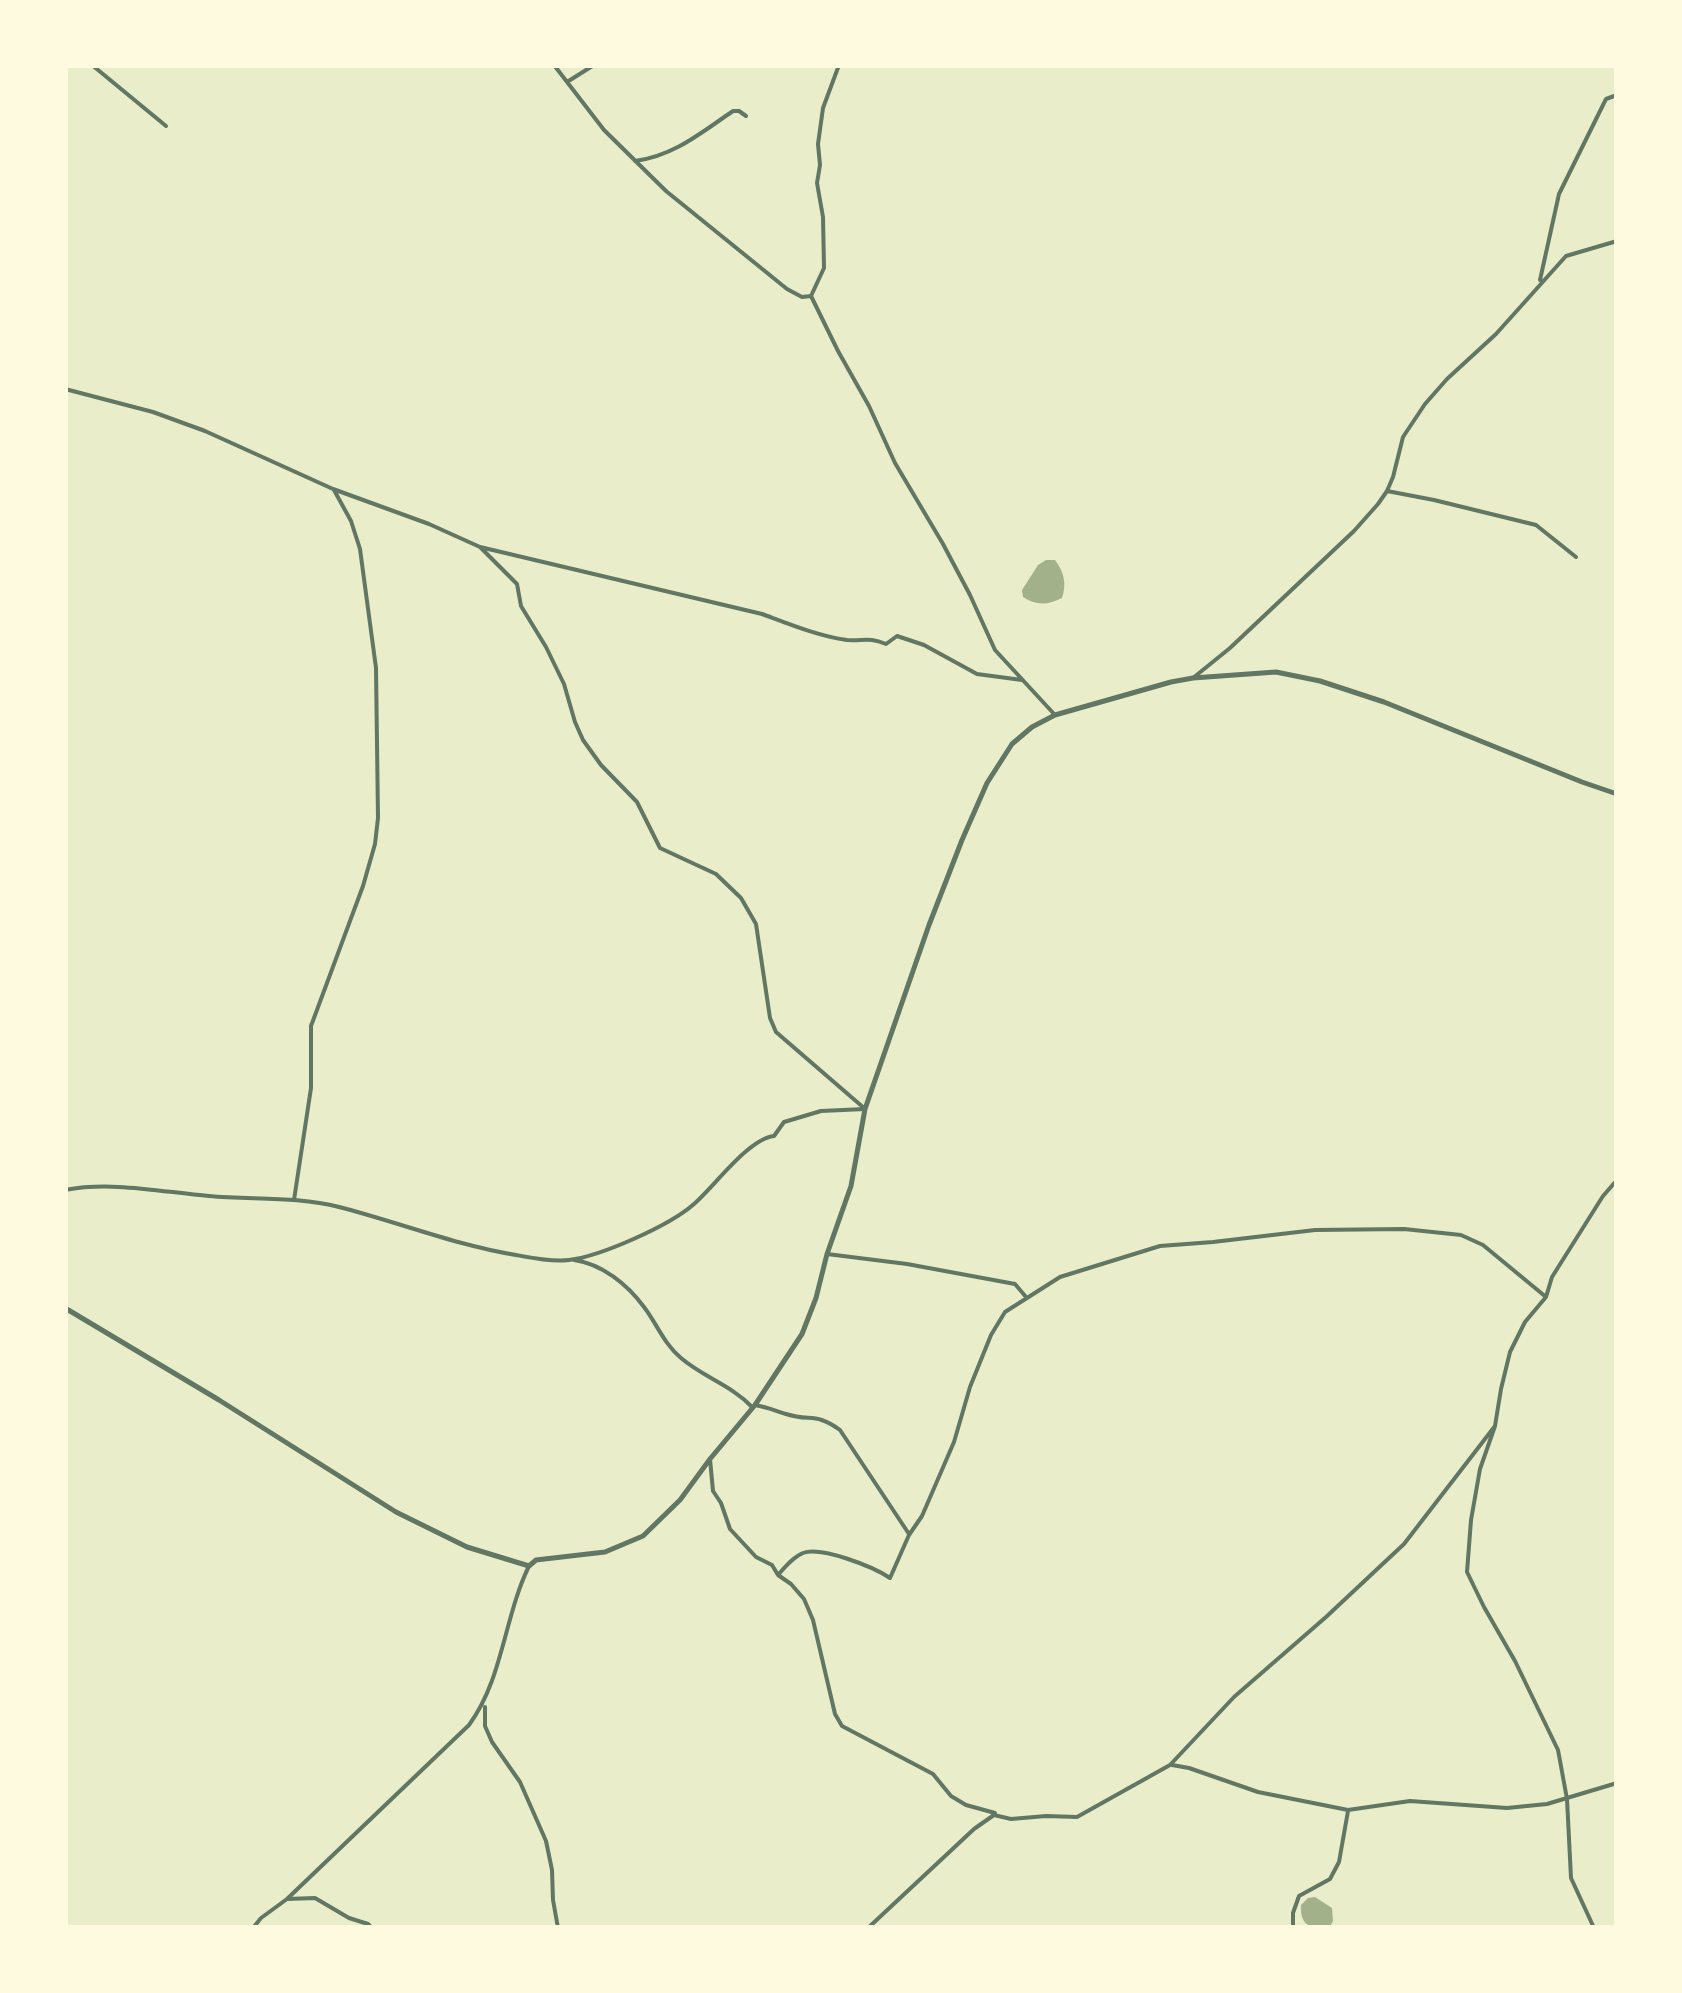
<!DOCTYPE html>
<style>
body{margin:0}
#map{position:relative;width:1682px;height:1993px;overflow:hidden;background:#e9edc9;font-family:"Crimson Pro",serif}
canvas{display:block}
.frame{position:absolute;inset:0;border:68px solid #fefae0;pointer-events:none}
</style>
<div id="map">
<canvas width="1682" height="1993"></canvas>
<div class="frame"></div>
</div>
<script>
const g = document.querySelector('canvas').getContext('2d');
g.lineJoin = 'round';
function paint(path, color) { g.fillStyle = color; g.fill(path, 'evenodd'); }
function strokePath(path, color, width, dash) { g.strokeStyle = color; g.lineWidth = width; g.lineCap = dash ? 'butt' : 'round'; g.setLineDash(dash || []); g.stroke(path); }
paint(new Path2D(`
 M1046 560H1055C1064 572 1067 584 1062 598 1048 605 1037 606 1023 597L1022 590 1038 565Z
 M1315 1897 1332 1908 1333 1921 1329 1928C1311 1928 1300 1927 1301 1905L1308 1898Z`), '#a3b18a');
strokePath(new Path2D(`
 M92 65 166 126
 M554 65 604 130 666 191 787 289 802 297 811 296 838 351 869 406 895 463 943 544 970 595 995 650 1055 715
 M567 82 594 65
 M635 161C674 156 702 132 733 111H739L746 116
 M1540 280 1559 194 1606 99 1617 95
 M811 296 824 268 823 217 817 183 820 165 818 144 823 108 839 65
 M65 389 153 412 205 431 333 489 429 524 480 547 762 614C789 624 818 636 847 640 864 641 869 637 886 644L897 636 924 645 977 674 1022 680
 M1387 491 1434 500 1536 525 1576 557
 M480 547 517 584 521 606 546 647 564 684 575 722 583 740 601 765 637 802 660 848 716 874 741 898 756 924 770 1018 776 1032 864 1108
 M1193 678 1230 648 1354 531 1378 504 1387 491 1393 477 1403 437 1425 404 1447 379 1496 334 1566 256 1617 241
 M65 1190C112 1181 162 1192 209 1196 252 1200 297 1196 339 1207 398 1222 455 1245 516 1255 532 1258 552 1262 569 1260 601 1256 669 1226 694 1204 714 1187 748 1139 774 1136L784 1122 821 1111 865 1109
 M294 1200 311 1088V1026L363 886 375 844 378 818 376 668 360 549 351 521 334 490
 M827 1254 907 1264 1015 1284 1026 1297
 M574 1260C602 1264 627 1284 644 1307 657 1324 664 1344 681 1358 703 1377 731 1385 752 1407
 M755 1405C767 1407 776 1411 786 1414 811 1422 815 1412 840 1430L909 1534
 M710 1459 713 1491 721 1503 730 1529 756 1557 772 1565 778 1575 791 1584 804 1599 813 1620 835 1714 842 1726 933 1774 951 1796 966 1805 995 1813
 M778 1575C785 1567 793 1557 803 1553 821 1546 874 1567 890 1578L909 1535 922 1516 954 1442 970 1387 991 1335 1005 1312 1060 1277 1160 1246 1213 1242 1315 1230 1404 1229 1461 1235 1483 1245 1546 1297
 M485 1707V1726L492 1742 520 1782 546 1841 552 1870 553 1900 558 1928
 M1172 1765 1189 1768 1258 1792 1348 1810 1410 1801 1507 1808 1547 1804 1617 1783
 M287 1899 315 1898 349 1918 368 1924 372 1928
 M253 1928 261 1918 287 1899 469 1725C503 1679 504 1617 529 1566
 M868 1928 974 1829 994 1815 1011 1819 1046 1816 1077 1817 1170 1765 1234 1697 1326 1617 1404 1544 1495 1426
 M1293 1928V1913L1299 1896 1330 1879 1339 1862 1348 1811
 M1594 1928 1571 1878 1567 1799 1558 1750 1515 1661 1484 1607 1467 1572 1471 1520 1480 1469 1495 1426 1501 1389 1510 1352 1525 1322 1546 1297 1552 1277 1603 1196 1617 1180`), '#617663', 4);
strokePath(new Path2D(`
 M65 1308 219 1400 396 1512 467 1547 529 1566 536 1560 605 1552 643 1536 680 1500 710 1459 755 1405 802 1334 816 1298 827 1254 851 1186 865 1109 929 925 962 840 987 783 1012 744 1032 727 1055 715 1171 682 1193 678 1276 672 1320 681 1384 702 1582 782 1617 794`), '#617663', 5);
</script>
